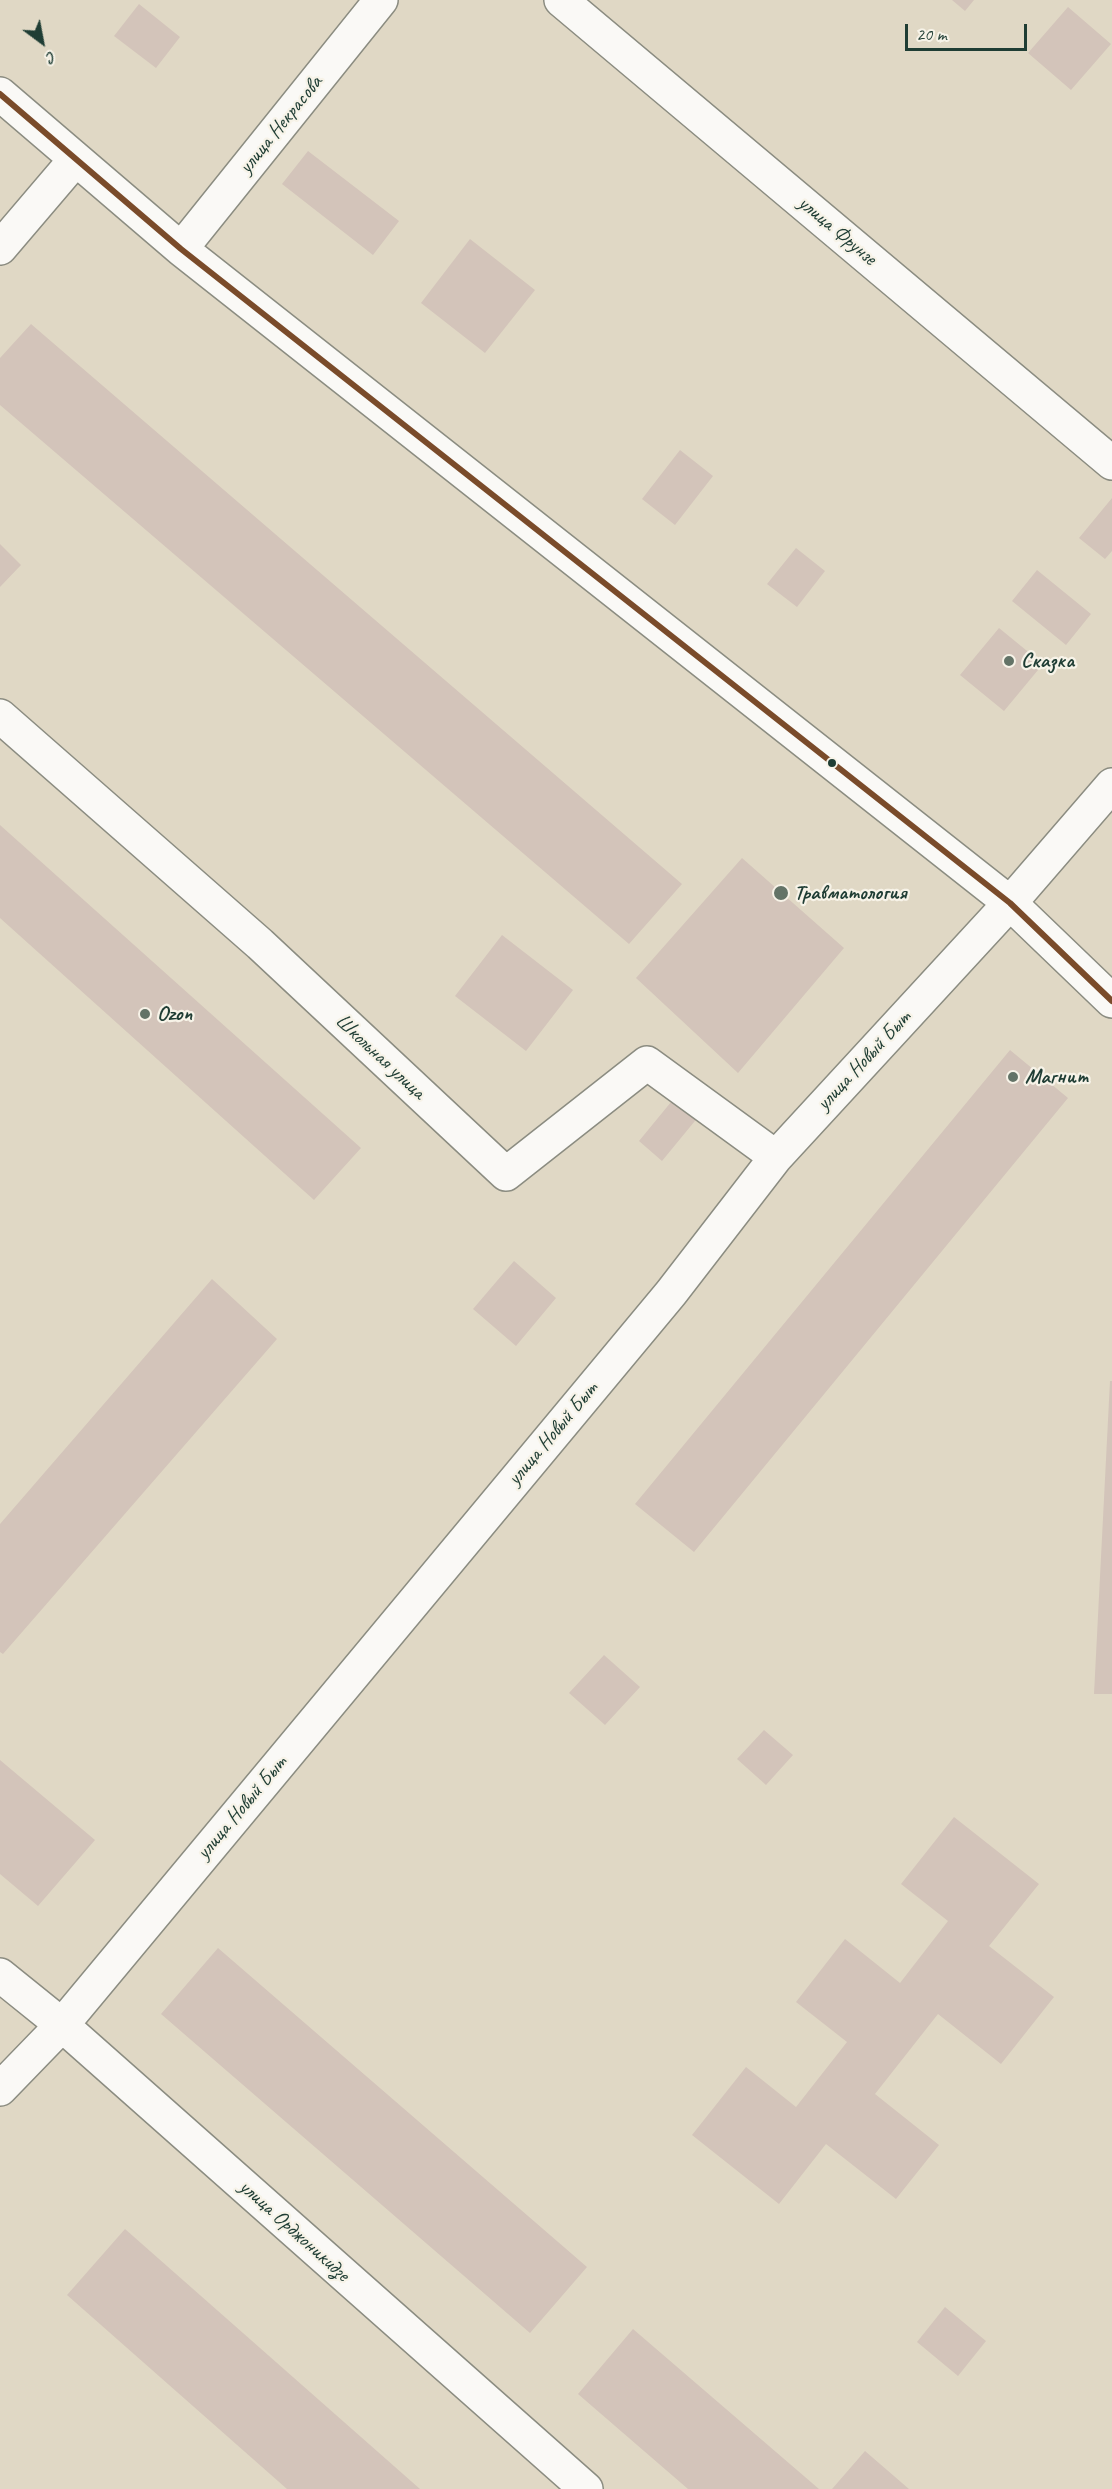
<!DOCTYPE html>
<meta charset="utf-8">
<style>
body{margin:0}
#map{position:relative;width:1112px;height:2489px;overflow:hidden;background:#e0d8c5;font-family:Caveat,sans-serif}
canvas{display:block}
.north{position:absolute;left:12px;top:12px;width:60px;height:60px;-webkit-text-stroke:4px #f7f3e8;paint-order:stroke;rotate:148deg;font-size:16px;font-weight:700;line-height:24px;text-align:center;color:#1f3d34}
.north::after{content:'';display:block;margin:auto;width:21px;height:27px;background:#1f3d34;clip-path:polygon(50% 0,100% 100%,50% 72%,0 100%)}
.scale{position:absolute;left:905px;top:24px;width:122px;height:27px;box-sizing:border-box;border:3px solid #1f3d34;border-top:0;padding-left:8px;font-size:18px;line-height:21px;white-space:nowrap;color:#1f3d34;-webkit-text-stroke:4px #f7f3e8;paint-order:stroke}
</style>
<div id="map">
<canvas width="1112" height="2489"></canvas>
<div class="north">С</div>
<div class="scale">20 m</div>
</div>
<script>
const g = document.querySelector('canvas').getContext('2d');
g.lineJoin = 'round';
function paint(path, color) { g.fillStyle = color; g.fill(path, 'evenodd'); }
function strokePath(path, color, width, dash) { g.strokeStyle = color; g.lineWidth = width; g.lineCap = dash ? 'butt' : 'round'; g.setLineDash(dash || []); g.stroke(path); }
function label(font, color, halo, rows, align = 'center') {
  g.font = font + ' Caveat,sans-serif'; g.lineWidth = 4.5; g.setLineDash([]); g.textBaseline = 'middle'; g.strokeStyle = halo; g.fillStyle = color; for (const [text, x, y, turn = 0] of rows) {
    g.save(); g.translate(x, y); g.rotate((+turn || 0) * Math.PI / 180); g.textAlign = isNaN(turn) ? turn : align; if (halo) g.strokeText(text, 0, 0); g.fillText(text, 0, 0); g.restore();
  }
}
paint(new Path2D(`
 M952 0H974L965 11Z
 M139 4 180 37 156 68 114 36Z
 M1068 7 1111 44 1071 90 1028 53Z
 M308 151 399 221 373 255 282 184Z
 M470 239 535 290 485 353 421 303Z
 M31 324 682 884 629 944 0 405V358Z
 M680 450 713 476 675 525 642 499Z
 M1112 498V551L1105 559 1079 538Z
 M0 544 21 565 0 587Z
 M796 548 825 571 797 607 767 584Z
 M1037 570 1091 614 1066 645 1012 601Z
 M999 628 1043 664 1004 711 960 675Z
 M0 825 361 1148 314 1200 0 918Z
 M742 858 844 948 738 1073 636 978Z
 M502 935 573 990 526 1051 455 996Z
 M1010 1050 1068 1098 694 1552 635 1504Z
 M676 1096 699 1116 662 1161 639 1141Z
 M514 1261 556 1298 516 1346 473 1309Z
 M212 1279 277 1339 3 1654 0 1652V1524Z
 M1110 1381H1112V1694H1094Z
 M604 1655 640 1687 605 1725 569 1693Z
 M764 1730 793 1755 766 1785 737 1759Z
 M0 1760 95 1840 38 1906 0 1874Z
 M954 1817 1039 1884 989 1946 1054 1997 1001 2064 938 2014 875 2094 939 2145 896 2199 826 2144 779 2204 692 2135 746 2067 796 2107 847 2042 796 2002 845 1939 900 1983 948 1921 901 1884Z
 M218 1948 587 2267 530 2333 161 2014Z
 M125 2229 420 2489H287L67 2295Z
 M945 2307 986 2341 958 2376 917 2342Z
 M633 2329 819 2489H688L578 2394Z
 M865 2451 909 2489H832Z`), '#d3c4ba');
const street = new Path2D(`
 M561 0 1112 463
 M0 94 181 249 1010 903 1112 1001
 M0 248 75 160
 M181 249 381 0
 M0 716 260 944 506 1174 647 1063 776 1157
 M0 1975 62 2025 586 2489
 M0 2089 62 2025 671 1293 776 1157 1010 903 1112 785`);
strokePath(street, '#8b8c81', 36);
strokePath(street, '#faf9f6', 33);
strokePath(new Path2D(`
 M0 94 181 249 1010 903 1112 1001`), '#7a4b2a', 6);
for (const [x, y, r, color] of [
 [1009,661,6,"#637367"],
 [832,763,5,"#1f3d34"],
 [781,893,8,"#637367"],
 [145,1014,6,"#637367"],
 [1013,1077,6,"#637367"]
]) { const dot = new Path2D(); dot.arc(x, y, r, 0, 2 * Math.PI); g.fillStyle = color; g.fill(dot); strokePath(dot, '#f7f3e8', 2); }
label('21px', '#1f3d34', '#f7f3e8', [
 ["улица Некрасова",281,125,-51],
 ["улица Фрунзе",837,231,40],
 ["Школьная улица",380,1057,43],
 ["улица Новый Быт",864,1061,-47],
 ["улица Новый Быт",553,1434,-50],
 ["улица Новый Быт",242,1808,-50],
 ["улица Орджоникидзе",294,2231,42]
]);
label('bold 21px', '#1f3d34', '#f7f3e8', [
 ["Сказка",1021,661],
 ["Травматология",794,893],
 ["Ozon",157,1014],
 ["Магнит",1025,1077]
], 'left');
</script>
